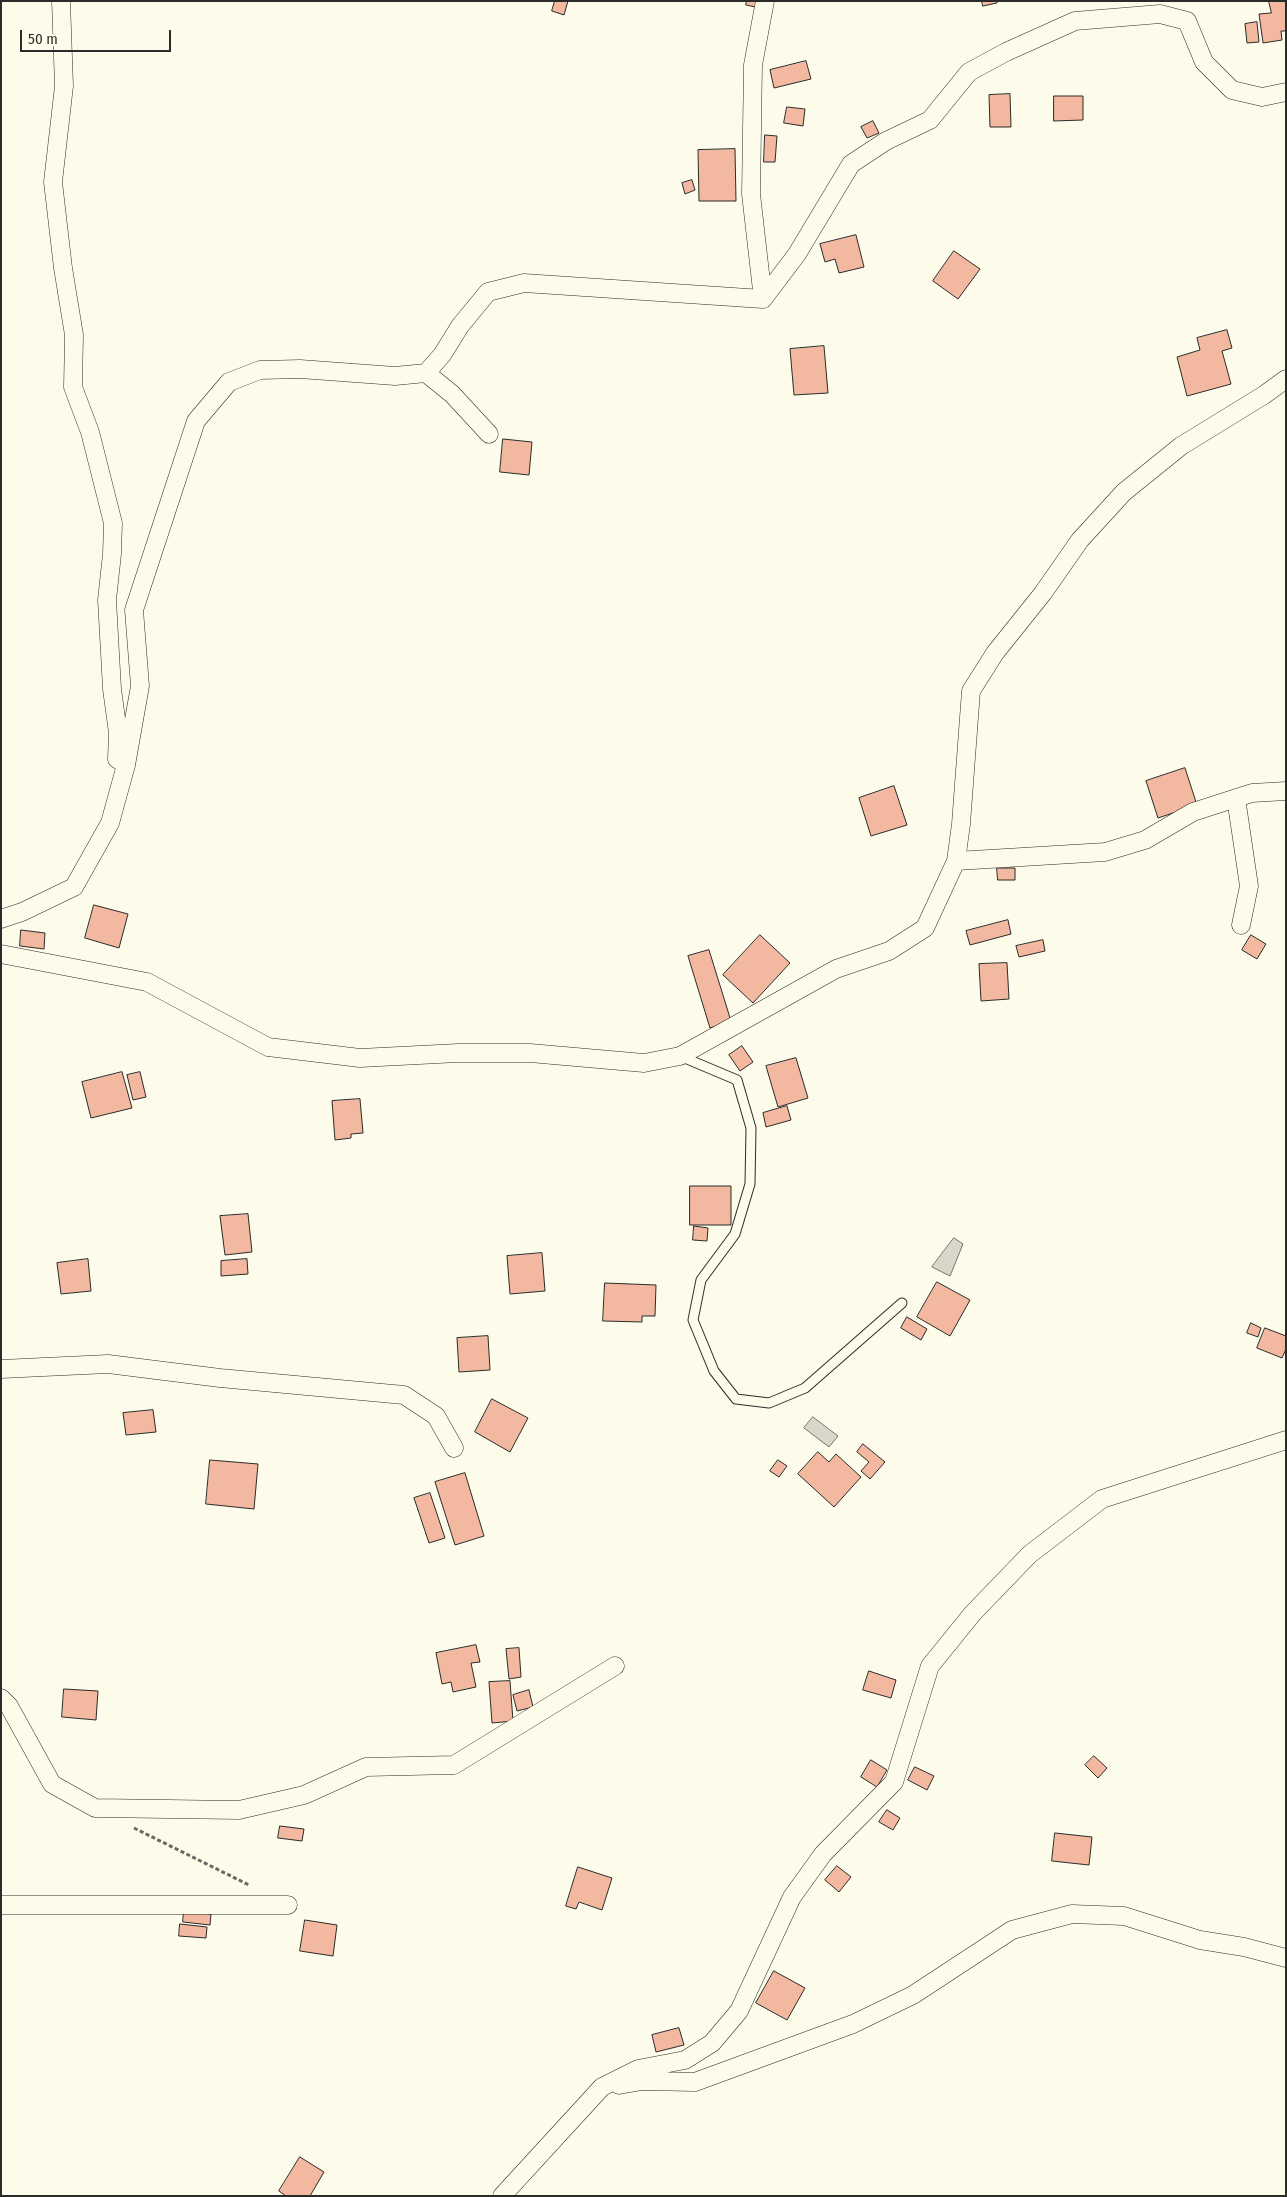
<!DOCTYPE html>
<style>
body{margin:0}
#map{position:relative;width:1287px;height:2197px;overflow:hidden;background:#fdfbea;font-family:"Fira Sans Condensed",sans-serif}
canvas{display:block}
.frame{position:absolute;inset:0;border:2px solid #2b2b2b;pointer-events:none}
.scale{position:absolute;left:20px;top:30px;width:151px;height:22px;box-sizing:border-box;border:2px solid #2b2b2b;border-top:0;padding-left:6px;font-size:15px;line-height:18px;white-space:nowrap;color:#2b2b2b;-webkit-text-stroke:4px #fdfbea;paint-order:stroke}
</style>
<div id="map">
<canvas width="1287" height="2197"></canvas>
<div class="frame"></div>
<div class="scale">50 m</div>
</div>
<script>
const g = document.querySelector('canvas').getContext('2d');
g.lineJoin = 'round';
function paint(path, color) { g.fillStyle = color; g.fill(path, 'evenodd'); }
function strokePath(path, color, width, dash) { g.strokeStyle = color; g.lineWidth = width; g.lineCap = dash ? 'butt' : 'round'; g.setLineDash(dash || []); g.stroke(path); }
const water = new Path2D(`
 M954 1238 963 1244 950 1276 932 1267Z
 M813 1417 838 1436 829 1447 804 1428Z`);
paint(water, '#d8d7c9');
strokePath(water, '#74746e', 1);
const building = new Path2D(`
 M555 1H568L564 15 552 11Z
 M747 1H762L760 8 746 5Z
 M982 1H997V3L983 6Z
 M1269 1H1286V31H1281L1282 40 1263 43 1259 14 1271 13Z
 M1257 22 1259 42 1247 43 1245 24Z
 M806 61 811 79 774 88 770 70Z
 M1010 94 1011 127H990L989 95Z
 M1054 96H1083V120L1054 121Z
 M787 107 805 109 803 126 784 123Z
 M873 121 879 133 867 138 861 127Z
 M765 135 777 136 775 162H764Z
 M735 149 736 201H699L698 150Z
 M692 180 695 190 685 194 682 183Z
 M856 235 864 267 839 273 835 259 825 262 820 244Z
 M954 251 980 269 958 299 933 281Z
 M1227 330 1232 348 1222 351 1231 384 1187 396 1177 357 1200 350 1197 338Z
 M824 346 828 393 794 395 790 349Z
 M503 439 532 442 529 475 500 472Z
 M1185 768 1197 805 1158 818 1146 781Z
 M894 786 907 825 871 836 859 798Z
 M997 868H1015V880H998Z
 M94 905 128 914 119 948 85 938Z
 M1008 920 1011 934 970 945 966 931Z
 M21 930 45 933 44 949 20 946Z
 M760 935 790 963 753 1003 723 975Z
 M1251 935 1266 944 1257 959 1242 950Z
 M1043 940 1045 951 1019 957 1016 946Z
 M709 950 731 1021 710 1028 688 956Z
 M1007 963 1009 999 981 1001 979 964Z
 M742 1046 753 1062 740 1071 729 1055Z
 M796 1058 808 1098 778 1107 766 1066Z
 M122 1072 132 1108 91 1118 82 1082Z
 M140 1072 146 1097 133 1100 127 1075Z
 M360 1099 363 1133 351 1134V1138L335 1140 332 1101Z
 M787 1106 791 1120 766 1127 763 1113Z
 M690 1186H731V1225H690Z
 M248 1214 252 1252 225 1255 220 1216Z
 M694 1226 708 1228 707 1241 693 1240Z
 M542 1253 545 1291 510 1294 507 1256Z
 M88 1259 91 1291 61 1294 57 1263Z
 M247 1259 248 1274 221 1276V1261Z
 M937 1282 970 1300 950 1336 917 1317Z
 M605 1283 656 1285 655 1316H642V1322L603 1321Z
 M907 1317 927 1329 921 1340 901 1328Z
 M1251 1323 1261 1328 1258 1337 1247 1333Z
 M1265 1328 1286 1336V1349L1282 1358 1257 1348Z
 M488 1336 490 1370 459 1372 457 1338Z
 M492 1399 528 1418 510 1452 475 1432Z
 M153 1410 156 1432 126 1435 123 1413Z
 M863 1444 885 1462 870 1479 861 1471 869 1462 857 1452Z
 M818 1452 829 1462 836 1454 861 1477 834 1507 798 1474Z
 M210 1460 258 1464 254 1509 206 1504Z
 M778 1460 787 1466 779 1477 770 1471Z
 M465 1473 484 1536 455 1545 435 1482Z
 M430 1493 445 1538 429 1543 414 1498Z
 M476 1645 480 1662 471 1663 476 1687 453 1692 451 1682 442 1684 436 1653Z
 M519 1648 521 1677 509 1679 506 1649Z
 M869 1671 896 1680 891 1698 863 1690Z
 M510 1681 513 1721 492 1723 489 1682Z
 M64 1689 98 1691 96 1720 62 1717Z
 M529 1690 533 1707 517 1711 513 1695Z
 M1094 1756 1107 1768 1098 1778 1085 1765Z
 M871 1760 887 1770 877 1787 861 1777Z
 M915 1767 934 1776 927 1790 908 1780Z
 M887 1810 900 1818 893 1830 879 1822Z
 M280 1826 304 1829 302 1841 278 1838Z
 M1055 1833 1092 1837 1089 1865 1052 1861Z
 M837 1866 851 1877 839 1892 825 1880Z
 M578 1867 612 1878 602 1910 579 1902 576 1909 566 1906Z
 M184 1911 211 1914 210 1925 183 1922Z
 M305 1920 337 1925 333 1956 300 1951Z
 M180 1924 207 1927 206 1938 179 1936Z
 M774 1971 805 1988 787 2020 756 2003Z
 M679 2028 684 2045 656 2052 652 2035Z
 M300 2157 324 2172 310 2196H286L279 2191Z`);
paint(building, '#f2b8a0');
strokePath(building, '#2b2b2b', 1);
const service = new Path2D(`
 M680 1056 737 1080 751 1128 750 1184 735 1234 701 1280 693 1320 714 1371 736 1399 769 1403 805 1388 902 1303`);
const minor = new Path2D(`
 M61 1 64 86 53 182 63 268 74 335 73 387 90 432 113 523 112 554 107 600 112 689 118 733 117 759 122 762
 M763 299 797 254 851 164 886 141 930 120 969 72 1006 52 1075 21 1160 14 1187 21 1204 62 1232 90 1262 97 1286 92
 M426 373 452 394 489 434
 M1236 798 1249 886 1241 925
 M956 861 1105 852 1145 840 1193 812 1252 793 1286 791
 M1 919 22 912 74 887 110 823 126 765 140 686 134 610 196 421 229 382 260 370 300 369 395 376 426 373 442 355 460 326 488 292 524 283 763 299 751 194 753 65 765 1
 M1 954 147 982 268 1047 360 1058 458 1053H530L644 1063 680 1056 836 969 889 951 925 928 956 861 961 824 971 691 995 653 1043 593 1080 540 1124 492 1181 446 1264 395 1286 379
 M1 1369 108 1364 220 1378 404 1395 436 1416 454 1448
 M1 1698 9 1706 52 1784 95 1808 239 1810 304 1795 366 1767 454 1765 615 1666
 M1 1905H288
 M619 2085 642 2081 695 2082 853 2024 913 1995 1012 1930 1072 1914 1124 1916 1200 1940 1244 1947 1286 1958
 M502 2196 602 2087 638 2069 685 2060 712 2043 739 2011 792 1897 823 1854 894 1782 930 1666 973 1613 1030 1554 1102 1499 1286 1440`);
strokePath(service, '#2b2b2b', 11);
strokePath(minor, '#2b2b2b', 19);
strokePath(new Path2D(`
 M134 1828 249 1885`), '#6a6964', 3, [4, 2.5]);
strokePath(service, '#fdfbea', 9);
strokePath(minor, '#fdfbea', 18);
</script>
